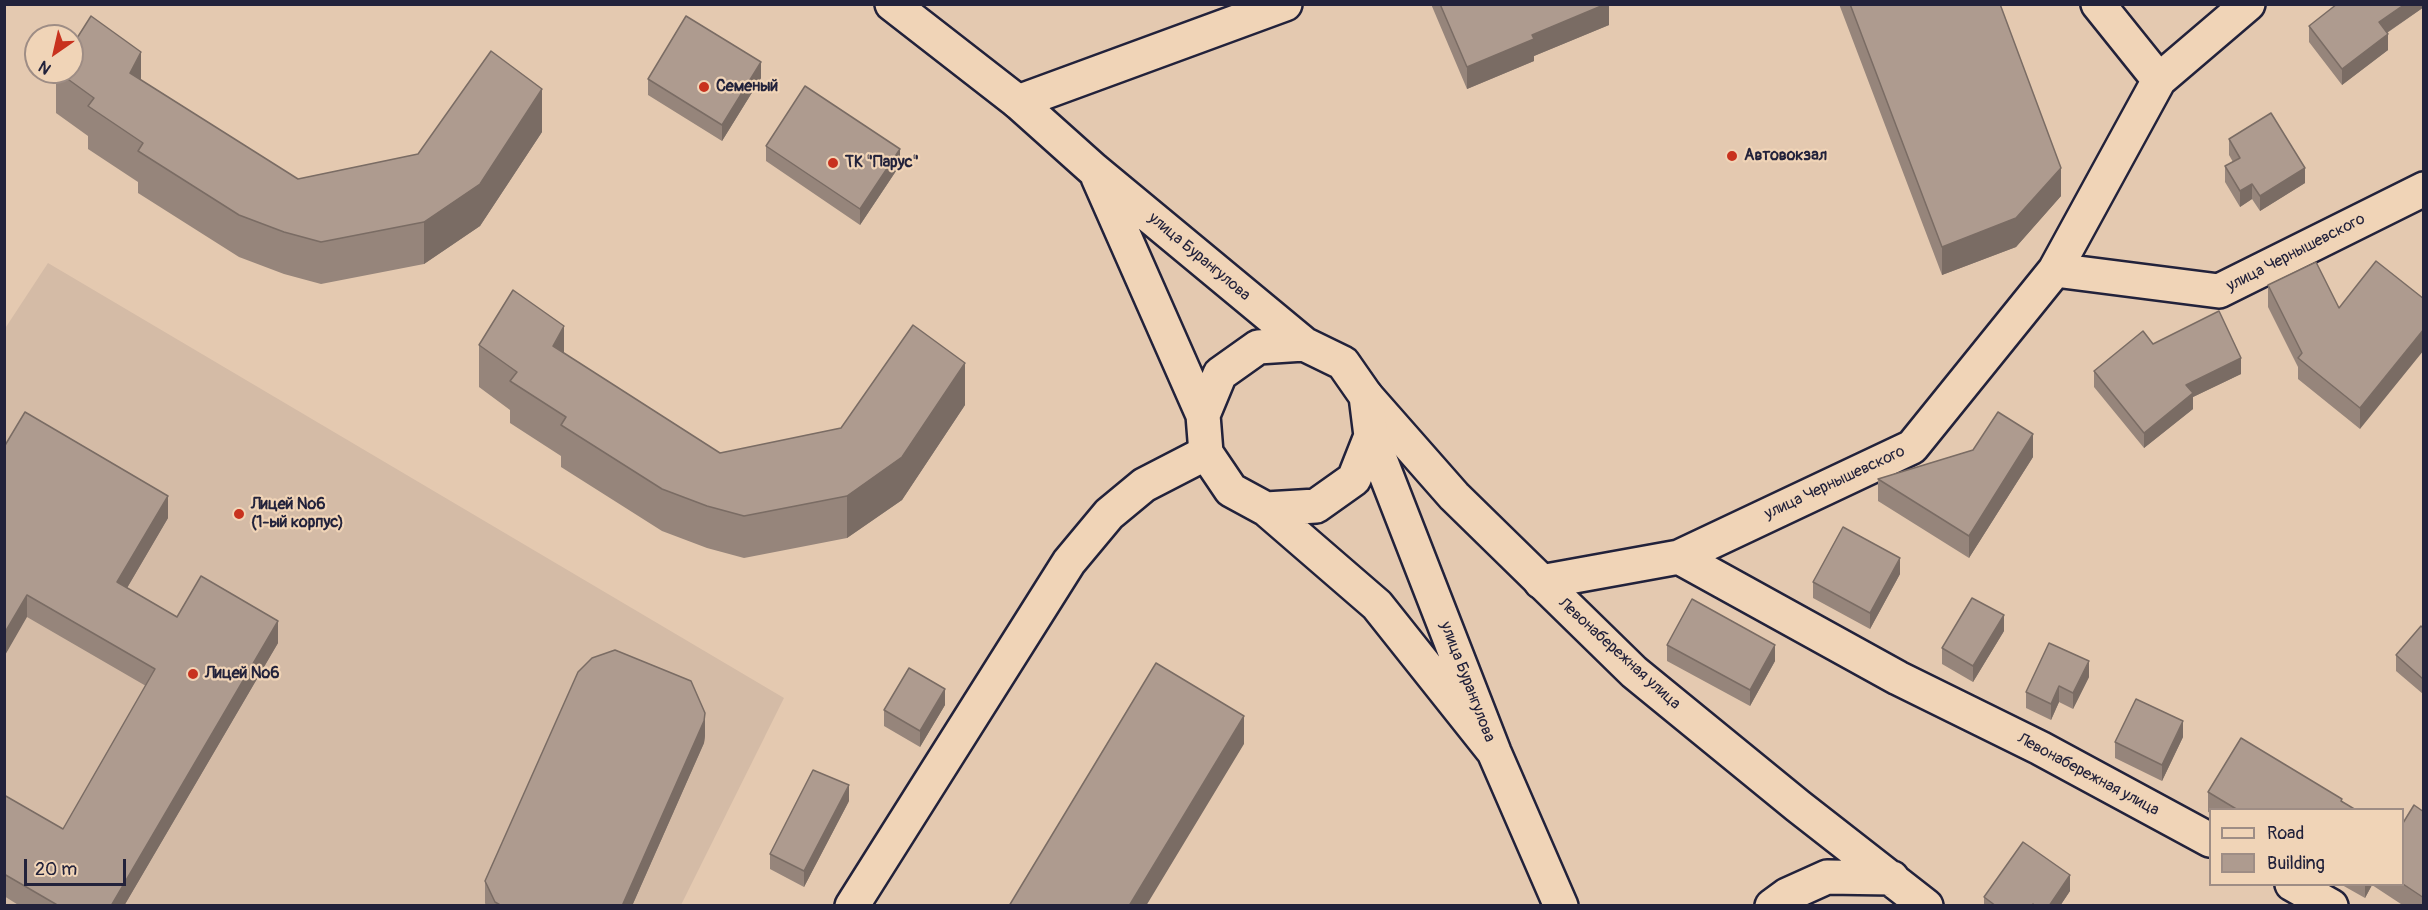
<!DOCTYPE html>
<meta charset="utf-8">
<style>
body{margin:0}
#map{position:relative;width:2428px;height:910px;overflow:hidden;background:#e4c9b0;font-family:Pangolin,sans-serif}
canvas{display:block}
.frame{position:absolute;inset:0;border:6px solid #22223b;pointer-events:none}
.legend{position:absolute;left:2209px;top:808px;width:195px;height:78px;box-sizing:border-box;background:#f0d4b7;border:2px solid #9e8d85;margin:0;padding:8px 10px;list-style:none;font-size:18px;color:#22223b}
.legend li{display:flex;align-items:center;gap:12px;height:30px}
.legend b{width:30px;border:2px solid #9e8d85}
.north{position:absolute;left:24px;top:24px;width:60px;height:60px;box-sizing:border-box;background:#f0d4b7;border:2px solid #9e8d85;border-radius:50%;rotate:214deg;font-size:16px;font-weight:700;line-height:24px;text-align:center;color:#22223b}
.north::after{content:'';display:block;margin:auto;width:21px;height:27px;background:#c8321e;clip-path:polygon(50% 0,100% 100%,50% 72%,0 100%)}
.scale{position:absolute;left:24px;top:859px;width:102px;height:27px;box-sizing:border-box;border:3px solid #22223b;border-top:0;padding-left:8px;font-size:18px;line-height:21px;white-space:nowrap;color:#22223b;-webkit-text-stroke:4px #f0d4b7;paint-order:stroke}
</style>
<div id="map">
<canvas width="2428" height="910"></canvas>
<div class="frame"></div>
<ul class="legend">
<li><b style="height:8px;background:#f0d4b7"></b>Road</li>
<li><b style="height:16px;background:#ae9b8f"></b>Building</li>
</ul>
<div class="north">N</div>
<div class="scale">20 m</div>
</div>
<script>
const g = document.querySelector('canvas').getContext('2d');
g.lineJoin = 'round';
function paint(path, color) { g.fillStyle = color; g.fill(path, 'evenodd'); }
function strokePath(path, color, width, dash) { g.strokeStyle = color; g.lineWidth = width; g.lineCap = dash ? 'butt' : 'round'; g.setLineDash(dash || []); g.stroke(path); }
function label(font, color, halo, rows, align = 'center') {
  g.font = font + ' Pangolin,sans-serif'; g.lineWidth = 4.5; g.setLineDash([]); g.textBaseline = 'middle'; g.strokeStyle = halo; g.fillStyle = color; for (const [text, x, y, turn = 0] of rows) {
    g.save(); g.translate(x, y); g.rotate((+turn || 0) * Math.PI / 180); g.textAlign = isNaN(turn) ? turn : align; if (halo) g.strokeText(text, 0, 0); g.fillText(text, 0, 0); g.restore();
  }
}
paint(new Path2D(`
 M48 263 784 698 681 905H5L4 330Z`), '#d4bba6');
const minor = new Path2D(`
 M2098 4 2159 80
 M1018 102 1285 4
 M2055 270 2219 291 2424 189
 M1679 557 1898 678 2040 748 2210 840
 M1541 582 1679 557 1912 447 2055 270 2159 80 2248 4
 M2292 884 2331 906
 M852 906 1069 562 1109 514 1144 485 1206 453`);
const tertiary = new Path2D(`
 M1366 396 1454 496 1634 672 1798 806 1926 906
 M1772 906 1787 895 1827 877 1892 878`);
const secondary = new Path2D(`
 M892 4 1018 102 1094 170 1304 344
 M1098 177 1203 415
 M1371 436 1494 752 1561 906
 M1266 509 1316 506 1354 479 1371 436 1366 396 1343 363 1304 344 1258 347 1220 374 1203 415 1206 453 1231 490 1266 509 1377 605 1494 752`);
strokePath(minor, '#22223b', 38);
strokePath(tertiary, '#22223b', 38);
strokePath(secondary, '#22223b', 38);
strokePath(minor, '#f0d4b7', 33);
strokePath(tertiary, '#f0d4b7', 33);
strokePath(secondary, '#f0d4b7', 33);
paint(new Path2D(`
 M1431 4H1609V25L1534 56V61L1467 89Z
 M1839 4H2000L2061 196 2016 247 1942 275Z
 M2424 4V7L2387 33 2388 50 2342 85 2309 42V26Z
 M56 72H72L141 80 298 179 542 132 480 226 424 264 321 284 284 274 239 257 138 193V182L88 149V136L56 113Z
 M761 78 722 141 648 95V79Z
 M2229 139 2305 183 2260 211 2252 199 2240 207 2225 182V166L2233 162 2229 155Z
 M766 146 900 165 860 225 766 161Z
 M2376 261 2360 429 2298 379V367L2268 307V285L2339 308Z
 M2153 344 2241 374 2193 397V409L2144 448 2094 387V371Z
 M479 345 564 354 720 453 965 405 902 500 847 538 744 558 707 548 662 531 561 467V456L510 423V410L479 387Z
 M4 447 168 518 127 588 177 617 278 643 124 906H20L4 896V795L63 829 146 686 27 617Z
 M1973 450 2033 457 1969 558 1878 501V479Z
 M1900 574 1870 629 1813 598V582Z
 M2424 629V694H2423L2396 671V655Z
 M2004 631 1973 682 1942 664V648Z
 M1667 645 1775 661 1750 706 1667 661Z
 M2089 677 2073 709 2059 702 2051 720 2026 708V692Z
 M945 705 920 747 884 726V710Z
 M705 736 704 743 632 906H486L485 903V881Z
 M2183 737 2162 781 2115 758V742Z
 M2208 792 2342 802 2356 810H2211V813L2208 812Z
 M849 801 804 887 770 869V854Z
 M2424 812V906H2404L2372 885 2365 898 2342 885H2403Z
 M2070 891 2060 906H1984V897Z`), '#96857b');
paint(new Path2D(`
 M1606 4H1609V25L1534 56V61L1467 89V67L1532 35Z
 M2405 4H2424V7L2379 38V22Z
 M2388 34V50L2342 85V69Z
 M141 52V95L130 73Z
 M761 62V78L722 141V125Z
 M542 89V132L480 226 424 264V222Z
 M900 149V165L860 225V209Z
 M2061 168V196L2016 247 1942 275V247Z
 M2305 168V183L2260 211V196Z
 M2252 184V199L2240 207V191Z
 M564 326V368L553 346Z
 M2424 329V350L2360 429V408Z
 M2241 358V374L2193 397V409L2144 448V433L2186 385Z
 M965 363V405L902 500 847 538V496Z
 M2033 434V457L1969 558V536Z
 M168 496V518L117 605V582Z
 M1900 558V574L1870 629V613Z
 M27 595V617L4 657V634Z
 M2004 615V631L1973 682V666Z
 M278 621V643L124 906H111Z
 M1775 645V661L1750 706V690Z
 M2089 661V677L2073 709V693Z
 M2059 686V702L2051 720V704Z
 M945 689V705L920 747V731Z
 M705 713V736L704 743 632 906H622Z
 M1244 716V744L1146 906H1129Z
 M2183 721V737L2162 781V765Z
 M849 785V801L804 887V871Z
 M2070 875V891L2060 906H2049Z
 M2365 885H2372L2365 898Z`), '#7a6c64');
const building = new Path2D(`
 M1440 4H1606L1532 35 1534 39 1467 67Z
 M1850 4H2000L2061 168 2016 218 1942 247Z
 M2337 4H2405L2379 22 2388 34 2342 69 2309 26Z
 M91 16 141 52 130 73 298 179 418 154 491 51 542 89 480 184 424 222 321 242 284 232 239 215 138 151 143 143 88 106 94 98 58 72H72V46Z
 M686 16 761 62 722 125 648 79Z
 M805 86 900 149 860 209 766 146Z
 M2271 113 2305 168 2260 196 2252 184 2240 191 2225 166 2240 158 2229 139Z
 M2376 261 2424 299V329L2360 408 2298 358 2302 353 2268 285 2316 262 2339 308Z
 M513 290 564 326 553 346 720 453 841 428 913 325 965 363 902 457 847 496 744 516 707 506 662 489 561 425 566 417 510 381 517 372 479 345Z
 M2219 311 2241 358 2186 385 2193 393 2144 433 2094 371 2143 331 2153 344Z
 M25 412 168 496 117 582 177 617 201 576 278 621 111 906H59L4 874V795L63 829 155 669 27 595 4 634V447Z
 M1998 412 2033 434 1969 536 1878 479 1973 450Z
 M1843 527 1900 558 1870 613 1813 582Z
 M1972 598 2004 615 1973 666 1942 648Z
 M1692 599 1775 645 1750 690 1667 645Z
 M2421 626 2424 629 2423 679 2396 655Z
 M2049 643 2089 661 2073 693 2059 686 2051 704 2026 692Z
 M615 650 691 681 705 713 704 721 622 906H502L495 902 485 881 578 672 592 658Z
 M1156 663 1244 716 1129 906H1009Z
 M909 668 945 689 920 731 884 710Z
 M2136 699 2183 721 2162 765 2115 742Z
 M2241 738 2342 799 2341 801 2356 810H2238L2208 792Z
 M813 770 849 785 804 871 770 854Z
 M2414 805 2424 812V898L2403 884V823Z
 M2023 842 2070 875 2049 906H2035L2033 904 2032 906H1996L1984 897Z`);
paint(building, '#ae9b8f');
strokePath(building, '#7a6c64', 1.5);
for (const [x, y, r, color] of [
 [704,87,6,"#c8321e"],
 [1732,156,6,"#c8321e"],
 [833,163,6,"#c8321e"],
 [239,514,6,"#c8321e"],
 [193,674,6,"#c8321e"]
]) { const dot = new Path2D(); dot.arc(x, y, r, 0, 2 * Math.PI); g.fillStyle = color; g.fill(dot); strokePath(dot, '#f0d4b7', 2); }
label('bold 16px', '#22223b', '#f0d4b7', [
 ["Семеный",716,87],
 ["Автовокзал",1744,156],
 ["ТК \"Парус\"",845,163],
 ["Лицей №6",251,505],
 ["(1-ый корпус)",251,523],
 ["Лицей №6",205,674]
], 'left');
label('16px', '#22223b', '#f0d4b7', [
 ["улица Чернышевского",2296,253,-27],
 ["улица Бурангулова",1199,257,40],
 ["улица Чернышевского",1835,483,-25],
 ["Левонабережная улица",1619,654,42],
 ["улица Бурангулова",1467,682,69],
 ["Левонабережная улица",2088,775,28]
]);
</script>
